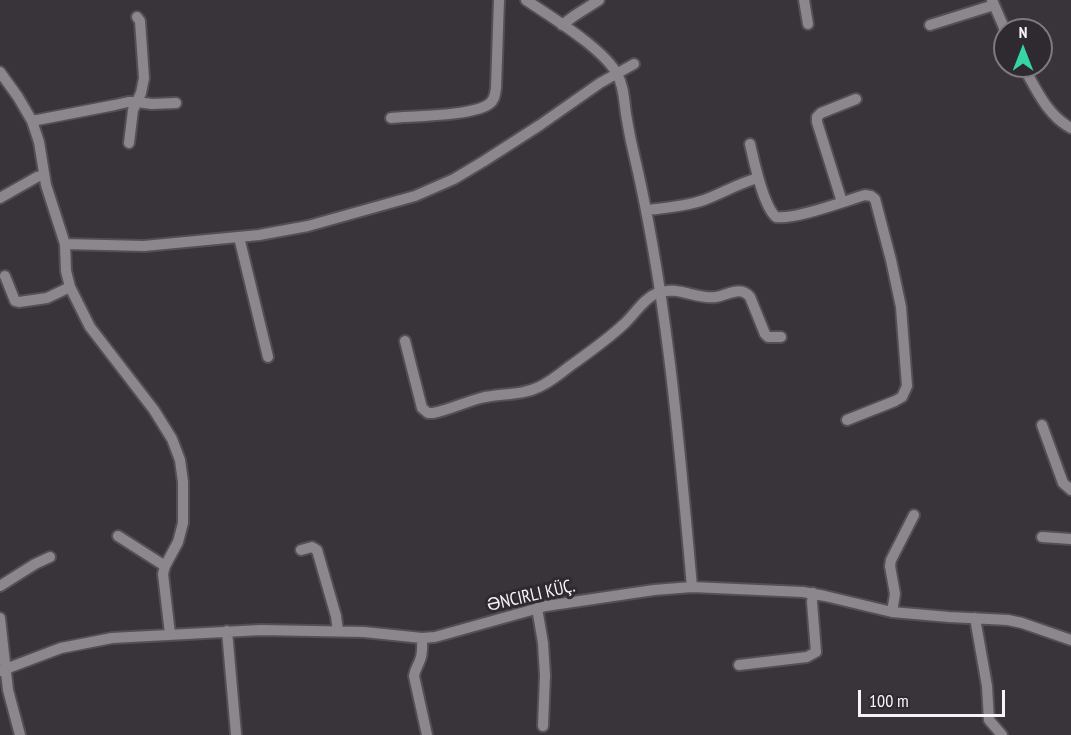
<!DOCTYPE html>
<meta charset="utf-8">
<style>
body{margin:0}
#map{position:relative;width:1071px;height:735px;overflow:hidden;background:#38343a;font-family:"PT Sans Narrow",sans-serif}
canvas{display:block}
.north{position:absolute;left:993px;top:18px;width:60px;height:60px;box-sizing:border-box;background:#2e2a2f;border:2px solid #7e7b7f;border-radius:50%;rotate:0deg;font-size:16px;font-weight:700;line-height:24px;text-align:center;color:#f6f4f7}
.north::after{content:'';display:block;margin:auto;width:21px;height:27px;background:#37d4a6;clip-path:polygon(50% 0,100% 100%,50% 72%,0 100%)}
.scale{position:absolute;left:858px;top:690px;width:147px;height:27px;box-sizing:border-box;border:3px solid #f6f4f7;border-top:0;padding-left:8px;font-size:18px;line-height:21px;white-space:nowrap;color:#f6f4f7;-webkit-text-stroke:4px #2e2a2f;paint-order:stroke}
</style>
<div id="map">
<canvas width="1071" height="735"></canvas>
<div class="north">N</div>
<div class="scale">100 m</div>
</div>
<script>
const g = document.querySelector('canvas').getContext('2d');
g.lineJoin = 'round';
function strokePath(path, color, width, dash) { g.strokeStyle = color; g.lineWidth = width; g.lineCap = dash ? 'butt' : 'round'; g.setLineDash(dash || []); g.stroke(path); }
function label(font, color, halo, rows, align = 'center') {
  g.font = font + ' "PT Sans Narrow",sans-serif'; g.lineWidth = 6; g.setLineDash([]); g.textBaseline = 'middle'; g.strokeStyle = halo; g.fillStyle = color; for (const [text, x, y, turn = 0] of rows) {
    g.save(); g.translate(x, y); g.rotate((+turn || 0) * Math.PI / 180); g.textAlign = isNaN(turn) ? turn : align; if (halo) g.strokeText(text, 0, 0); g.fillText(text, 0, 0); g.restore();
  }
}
const minor = new Path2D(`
 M526 0C551 17 603 48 617 74 624 86 624 101 626 114 628 126 630 138 633 150 667 293 679 441 692 587
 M804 0 808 24
 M992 0 1005 30
 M562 25 574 16 599 0
 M930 25 994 5
 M1023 66C1036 89 1047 115 1071 128
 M0 72 18 97 32 121 39 142 46 185 65 244 66 271 70 287 90 327 154 410 172 439 180 460 183 482V523L178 542 165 566 163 574 170 634
 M391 118C413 116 473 116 489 104 495 100 495 94 496 88L499 0
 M32 121 115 105 128 102H137L152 104 176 103
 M129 143 133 110 141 93 144 78 140 21 137 17
 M750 144C754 161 763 206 776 217 794 220 845 201 865 195L871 196 875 199 891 260 901 307 907 386 902 397 895 401 847 420
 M0 198 37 177 44 175
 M842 202 817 122V117L821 113 856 99
 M647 210C666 208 687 206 704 200 723 193 739 183 758 178
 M239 237 268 357
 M65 244 144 246 259 235 308 226 415 196 454 179 484 161 540 125 600 83 634 64
 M5 276 15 301 19 302 47 298 70 287
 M405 341 422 408 428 413H433C449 410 465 402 481 398 500 393 521 396 539 387 550 382 560 374 570 366 588 353 607 340 624 324 635 314 643 299 657 293 677 285 697 300 716 297 728 295 741 285 750 297L765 334 768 337H781
 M1042 425 1063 483 1071 490
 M118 536 165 566
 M1042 537 1071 539
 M301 550 312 547 317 550 336 616 338 631
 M0 586 35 564 50 557
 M537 608 543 643 545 675 543 726
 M892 612 895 594 890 566 891 560 914 515
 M0 618 8 690 20 735
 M975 618 987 686 989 720 1002 735
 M227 631 236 734
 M422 638C422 645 423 653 420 660 418 666 415 669 414 676L427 735
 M739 665 807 657 816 652 812 602 813 593
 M0 671 61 648 112 638 261 630 364 632 422 638 435 637 546 606 654 590 692 587 803 592 825 596 892 612 949 617 1008 620 1022 623 1071 640`);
strokePath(minor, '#535054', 14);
strokePath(minor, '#8c868d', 10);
label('18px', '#f6f4f7', '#2e2a2f', [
 ["ƏNCIRLI KÜÇ.",531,596,-13]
]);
</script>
